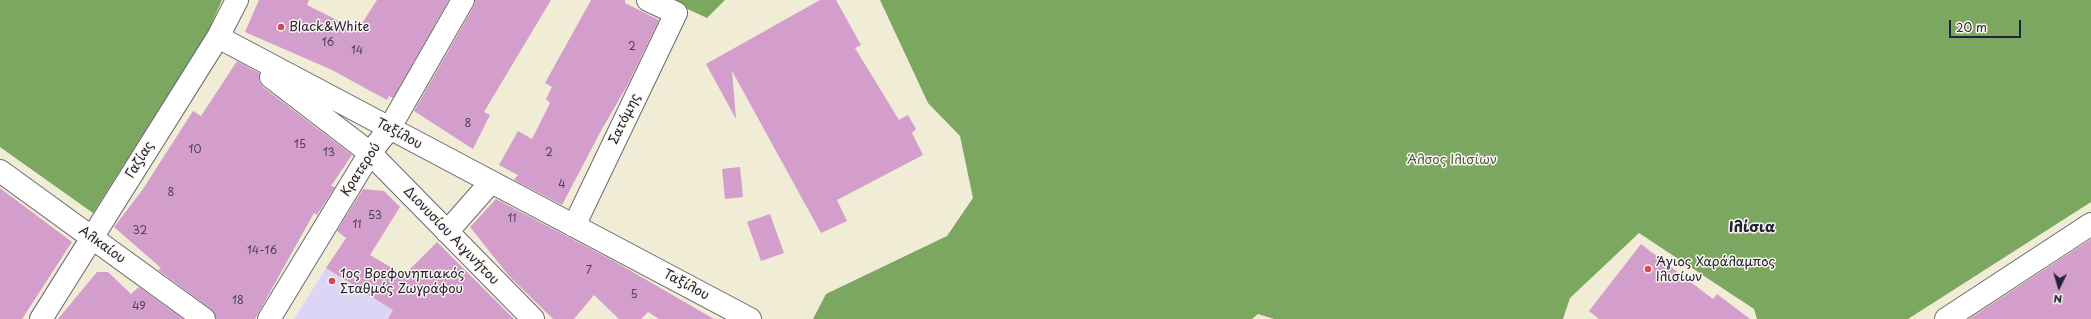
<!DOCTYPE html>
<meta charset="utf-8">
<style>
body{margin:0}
#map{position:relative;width:2091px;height:319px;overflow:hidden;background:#f1ecd5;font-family:"Playpen Sans",sans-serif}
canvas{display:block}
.north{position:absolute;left:2039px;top:267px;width:40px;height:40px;-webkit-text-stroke:3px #fbf7ec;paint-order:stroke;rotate:185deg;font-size:11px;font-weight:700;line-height:16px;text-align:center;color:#22223b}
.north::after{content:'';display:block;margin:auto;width:14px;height:18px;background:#22223b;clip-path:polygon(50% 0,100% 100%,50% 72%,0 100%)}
.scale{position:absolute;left:1949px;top:20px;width:72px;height:18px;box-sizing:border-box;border:2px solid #22223b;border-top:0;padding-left:5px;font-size:12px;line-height:14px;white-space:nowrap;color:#22223b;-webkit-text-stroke:3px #fbf7ec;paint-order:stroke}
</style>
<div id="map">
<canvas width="2091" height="319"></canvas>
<div class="north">N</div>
<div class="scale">20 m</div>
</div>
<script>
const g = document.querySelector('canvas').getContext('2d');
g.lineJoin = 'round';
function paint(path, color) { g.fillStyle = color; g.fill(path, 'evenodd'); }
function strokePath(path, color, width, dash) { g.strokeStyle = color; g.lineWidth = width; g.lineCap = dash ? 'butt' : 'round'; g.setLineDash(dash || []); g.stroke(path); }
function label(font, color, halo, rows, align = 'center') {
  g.font = font + ' "Playpen Sans",sans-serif'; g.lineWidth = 3; g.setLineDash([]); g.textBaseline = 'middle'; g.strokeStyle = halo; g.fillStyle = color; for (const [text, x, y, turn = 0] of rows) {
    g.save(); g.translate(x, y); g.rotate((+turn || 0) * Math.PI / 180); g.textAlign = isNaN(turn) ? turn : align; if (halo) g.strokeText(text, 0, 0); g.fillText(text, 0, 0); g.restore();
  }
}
paint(new Path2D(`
 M326 268 369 295 411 319H294Z`), '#ddd5f6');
paint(new Path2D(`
 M0 0H222L208 32 93 213 0 147Z
 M668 0H725L707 18Z
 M880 0H2091V202L1908 319H1757L1754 309 1639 233 1570 298 1563 319H1274L1258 314 1252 319H813L826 294 947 236 973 198 960 136 928 103Z`), '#7ca760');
paint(new Path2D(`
 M259 0H309L307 5 353 28 355 25 359 28 377 0H449L393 98 389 96 387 100 332 70 245 32Z
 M475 0H551L484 112 490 115 473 149 414 111 474 6Z
 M591 0H625V3L659 20 627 86 602 129 562 205 514 180 518 175 499 165 518 131 532 139 550 103 546 99 552 87 545 83Z
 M820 0H836L861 45 855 48 899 120 908 115 916 129 912 133 923 155 837 200 847 221 821 233 732 71 736 119 706 64Z
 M237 61 259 73V81L263 87 352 155 331 186 335 187 317 215 314 213 255 319H216L211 309 158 270 161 268 114 227 143 189 193 111 201 116Z
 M740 167 743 197 725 199 722 169Z
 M0 188 72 242 22 319H0Z
 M363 189 384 191 400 207 370 255 404 275 437 242 514 319H388L393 310 326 268 346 238 337 231Z
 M496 199 612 260 714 319H659L648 312 641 319H619L594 295 574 319H553L509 276 470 227Z
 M770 214 784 253 761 261 747 222Z
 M2091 239V319H1969Z
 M1641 244 1713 299 1717 294 1750 319H1599L1589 311Z
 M97 272H108L131 294 139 287 183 319H58Z`), '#d39ecc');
const minor = new Path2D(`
 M218 37 750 319
 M271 77 370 153 533 319
 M0 171 204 319
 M574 226 676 13 648 0
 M447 232 491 182
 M41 319 218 37 237 0
 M269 319 370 153 389 129 463 0
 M1946 319 2091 224`);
strokePath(minor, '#6a6971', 24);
strokePath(minor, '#fff', 22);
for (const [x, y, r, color] of [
 [281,27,4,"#d1495b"],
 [1648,269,4,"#d1495b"],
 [332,281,4,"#d1495b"]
]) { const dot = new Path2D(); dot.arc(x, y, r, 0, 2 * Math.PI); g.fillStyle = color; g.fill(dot); strokePath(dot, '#fbf7ec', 1.5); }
label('11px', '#4e415f', null, [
 ["16",328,43],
 ["2",632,47],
 ["14",357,51],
 ["8",468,124],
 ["15",300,145],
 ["10",195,150],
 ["13",329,153],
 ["2",549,153],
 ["4",562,185],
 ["8",171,193],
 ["53",375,216],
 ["11",512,219],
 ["11",357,225],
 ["32",140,231],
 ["14-16",262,251],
 ["7",589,271],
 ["5",634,295],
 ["18",238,301],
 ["49",139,307]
]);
label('13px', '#22223b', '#fbf7ec', [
 ["Black&White",289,27],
 ["Άγιος Χαράλαμπος",1656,262],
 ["Ιλισίων",1656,277],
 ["1ος Βρεφονηπιακός",340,274],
 ["Σταθμός Ζωγράφου",340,289]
], 'left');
label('13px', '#22223b', '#fbf7ec', [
 ["Σατόμης",625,119,-64],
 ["Ταξίλου",399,134,28],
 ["Γαζίας",140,160,-58],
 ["Κρατερού",361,170,-57],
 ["Διονυσίου Αιγινήτου",451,236,46],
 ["Αλκαίου",102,245,36],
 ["Ταξίλου",686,285,28]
]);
label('13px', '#4c5a4c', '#fbf7ec', [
 ["Άλσος Ιλισίων",1452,160]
]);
label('bold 15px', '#22223b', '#fbf7ec', [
 ["Iλίσια",1752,228]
]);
</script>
